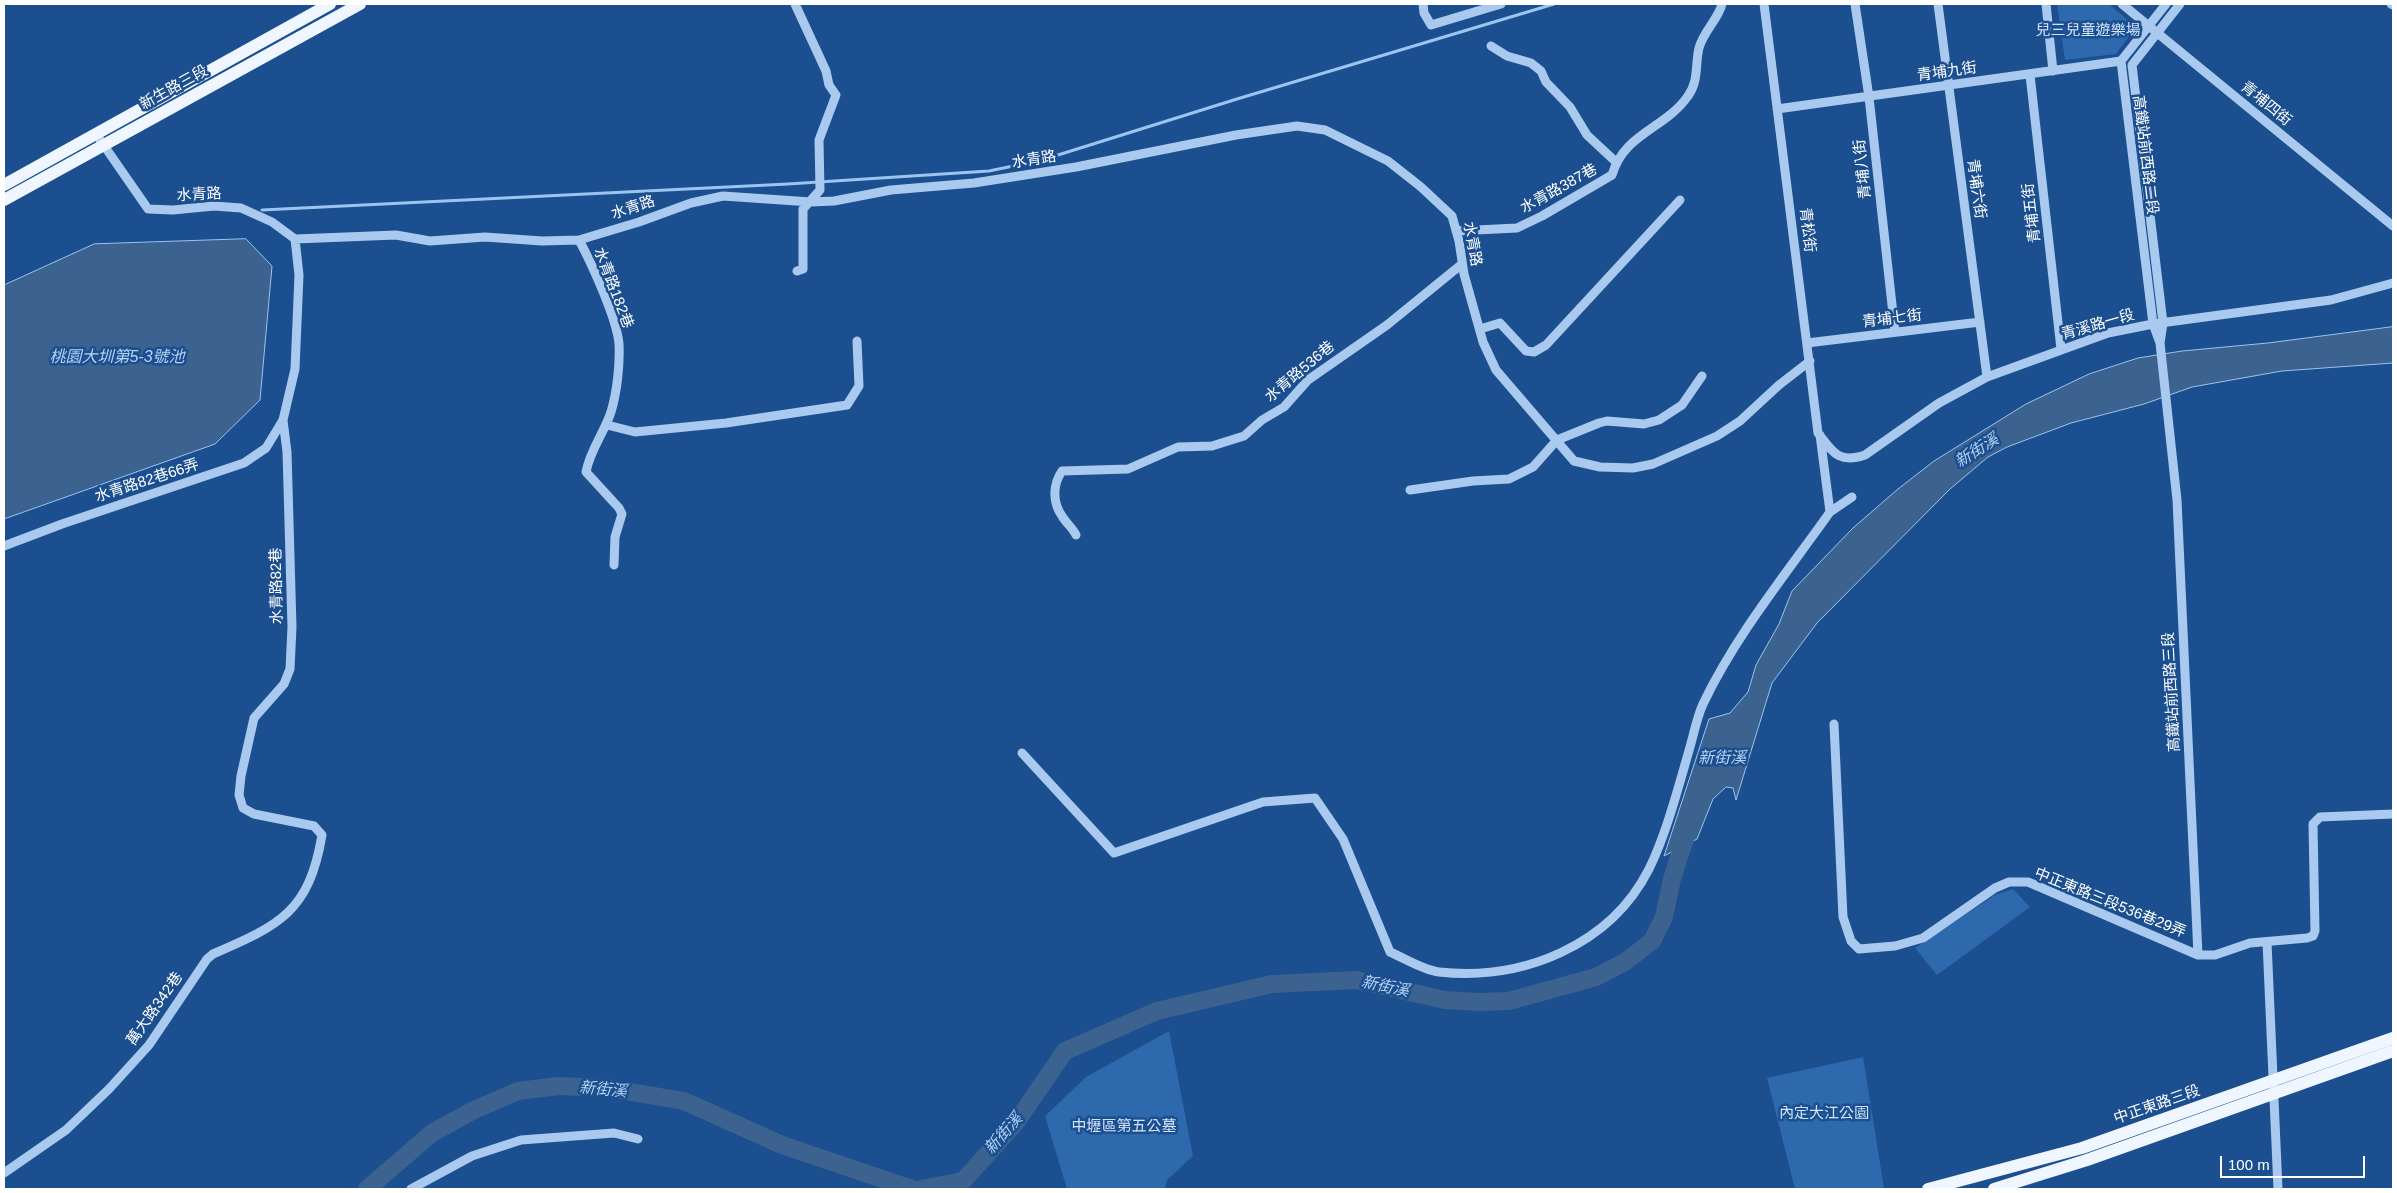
<!DOCTYPE html>
<meta charset="utf-8">
<style>
body{margin:0}
#map{position:relative;width:2397px;height:1193px;overflow:hidden;background:#1b4f8f;font-family:Helvetica,sans-serif}
canvas{display:block}
.frame{position:absolute;inset:0;border:5px solid #fff;pointer-events:none}
.scale{position:absolute;left:2220px;top:1156px;width:145px;height:22px;box-sizing:border-box;border:2px solid #fff;border-top:0;padding-left:6px;font-size:15px;line-height:18px;white-space:nowrap;color:#fff;-webkit-text-stroke:4px #1b4f8f;paint-order:stroke}
</style>
<div id="map">
<canvas width="2397" height="1193"></canvas>
<div class="frame"></div>
<div class="scale">100 m</div>
</div>
<script>
const g = document.querySelector('canvas').getContext('2d');
g.lineJoin = 'round';
function paint(path, color) { g.fillStyle = color; g.fill(path, 'evenodd'); }
function strokePath(path, color, width, dash) { g.strokeStyle = color; g.lineWidth = width; g.lineCap = dash ? 'butt' : 'round'; g.setLineDash(dash || []); g.stroke(path); }
function label(font, color, halo, rows, align = 'center') {
  g.font = font + ' Helvetica,"Noto Sans TC",sans-serif'; g.lineWidth = 5; g.setLineDash([]); g.textBaseline = 'middle'; g.strokeStyle = halo; g.fillStyle = color; for (const [text, x, y, turn = 0] of rows) {
    g.save(); g.translate(x, y); g.rotate((+turn || 0) * Math.PI / 180); g.textAlign = isNaN(turn) ? turn : align; if (halo) g.strokeText(text, 0, 0); g.fillText(text, 0, 0); g.restore();
  }
}
paint(new Path2D(`
 M2057 4H2109L2136 27 2116 54 2065 60Z
 M2013 889 2030 907 1937 975 1915 948 1995 895Z
 M1169 1031 1193 1156 1167 1180 1165 1189H1067L1045 1116 1086 1077Z
 M1863 1057 1884 1188 1795 1189 1767 1078Z`), '#2e69ad');
const water = new Path2D(`
 M246 239 272 266 260 400 215 444 4 519V285L94 244Z
 M2393 327V363L2282 371 2192 387 2144 404 2071 423 2007 447 1988 457 1950 489 1817 623 1772 683 1736 800 1733 788 1726 787 1713 799 1697 839 1664 856 1709 719 1730 713 1748 692 1756 665 1779 624 1792 591 1853 528 1898 489 1934 461 2026 404 2089 374 2138 358 2182 351 2268 343Z`);
paint(water, '#3c6290');
strokePath(water, '#9cc4f0', 1);
strokePath(new Path2D(`
 M262 210 788 184 989 171 1042 160 1237 99 1554 4`), '#9cc4f0', 3);
strokePath(new Path2D(`
 M367 1189 432 1133 474 1110 518 1091 558 1086 607 1088 684 1101 782 1145 912 1189
 M921 1189 963 1181 1017 1121 1065 1051 1157 1011 1272 984 1356 980 1445 1000 1479 1002 1509 1001 1596 977 1625 962 1652 941 1664 917 1672 879 1690 823`), '#3c6290', 18);
strokePath(new Path2D(`
 M795 4 826 71 829 85 836 95 819 140 820 190 803 209V269L797 271
 M1423 4 1424 13 1431 25 1501 4
 M1764 4 1818 433C1833 452 1838 464 1865 455L1939 403 1987 377 2108 333 2153 324 2331 300 2393 283
 M1855 4 1869 97 1895 332
 M1938 4 1987 377
 M2046 4 2053 71
 M2122 4 2393 226
 M2166 4 2121 61 2153 324 2160 343 2163 323 2132 65 2180 4
 M2391 4 2393 5
 M1491 46 1507 56 1531 63 1541 71 1546 82 1570 107 1587 135 1616 162
 M2030 75 2061 349
 M1777 109 2121 61
 M96 134 148 209 173 210 214 206 241 208 272 222 295 239 396 235 430 241 485 237 542 241 579 240 639 222 691 203 723 196 811 202 834 201 891 190 974 183 1076 167 1236 135 1297 126 1325 130 1388 161 1421 187 1452 216 1459 241 1464 274 1483 342 1496 370 1574 461 1600 467 1633 468 1653 464 1717 436 1740 421 1779 385 1810 361
 M1456 231 1517 228 1542 216 1612 175C1624 133 1665 129 1688 96 1699 81 1695 64 1699 48 1703 32 1719 18 1722 4
 M579 240C591 262 617 319 619 344 620 365 617 392 611 412 604 433 590 450 586 472L619 508 622 514 615 537 614 565
 M1480 329 1500 323 1526 351 1534 352 1546 345 1680 200
 M1807 343 1980 322
 M2160 343 2177 500 2198 955
 M607 425 635 432 726 423 847 405 859 386 857 341
 M1820 435 1830 512 1852 497
 M1410 490 1473 481 1509 479 1533 467 1557 440 1599 423 1607 421 1644 424 1659 420 1682 405 1702 376
 M1076 535C1072 527 1066 523 1062 516 1052 502 1053 484 1062 471L1128 469 1178 447 1212 446 1244 436 1262 420 1284 407 1308 380 1387 325 1462 264
 M4 546 62 524 244 463 266 448 283 420
 M1834 724 1843 917 1851 941 1859 949 1895 946 1923 938 1995 888 2009 882H2028L2198 955H2215L2250 943 2307 938 2313 936 2315 931 2313 824 2320 817 2393 814
 M1022 753 1114 853 1263 802 1315 798 1343 839 1390 952C1404 958 1423 970 1439 972 1522 981 1610 946 1649 869 1666 835 1679 785 1690 747 1694 733 1697 717 1703 704 1736 635 1786 574 1830 512
 M2267 942 2278 1189
 M4 1173 66 1130 109 1089 149 1045 207 959 213 954C280 925 309 912 322 835L314 826 254 814 243 808 239 795 241 776 254 718 284 684 290 669 292 627 287 452 283 420 295 369 299 275 295 239
 M411 1189 472 1156 521 1140 614 1133 638 1139`), '#a9c9ee', 9);
strokePath(new Path2D(`
 M4 185 330 4
 M4 200 360 4
 M1928 1189 2082 1148 2393 1038
 M1994 1189 2087 1160 2393 1051`), '#f0f6ff', 12);
label('15px', '#cfe3fa', '#1b4f8f', [
 ["兒三兒童遊樂場",2088,31],
 ["內定大江公園",1824,1114],
 ["中壢區第五公墓",1124,1127]
]);
label('15px', '#fff', '#1b4f8f', [
 ["青埔九街",1947,72,-8],
 ["新生路三段",174,88,-29],
 ["青埔四街",2266,104,39],
 ["高鐵站前西路二段",2145,155,83],
 ["水青路",1034,160,-9],
 ["青埔八街",1863,169,-96],
 ["水青路387巷",1559,189,-29],
 ["青埔六街",1976,189,82],
 ["水青路",199,195,-3],
 ["水青路",633,208,-18],
 ["青埔五街",2032,213,-97],
 ["青松街",1807,230,83],
 ["水青路",1472,244,79],
 ["水青路182巷",613,288,69],
 ["青埔七街",1892,319,-7],
 ["青溪路一段",2098,325,-16],
 ["水青路536巷",1300,372,-40],
 ["水青路82巷66弄",147,481,-18],
 ["水青路82巷",277,586,-91],
 ["高鐵站前西路三段",2172,692,-93],
 ["中正東路三段536巷29弄",2110,903,22],
 ["萬大路342巷",155,1009,-55],
 ["中正東路三段",2157,1105,-19]
]);
label('italic 16px', '#b5d3f5', '#1b4f8f', [
 ["桃園大圳第5-3號池",117,358],
 ["新街溪",1977,451,-33],
 ["新街溪",1722,759],
 ["新街溪",1385,987,12],
 ["新街溪",603,1090,5],
 ["新街溪",1004,1134,-49]
]);
</script>
